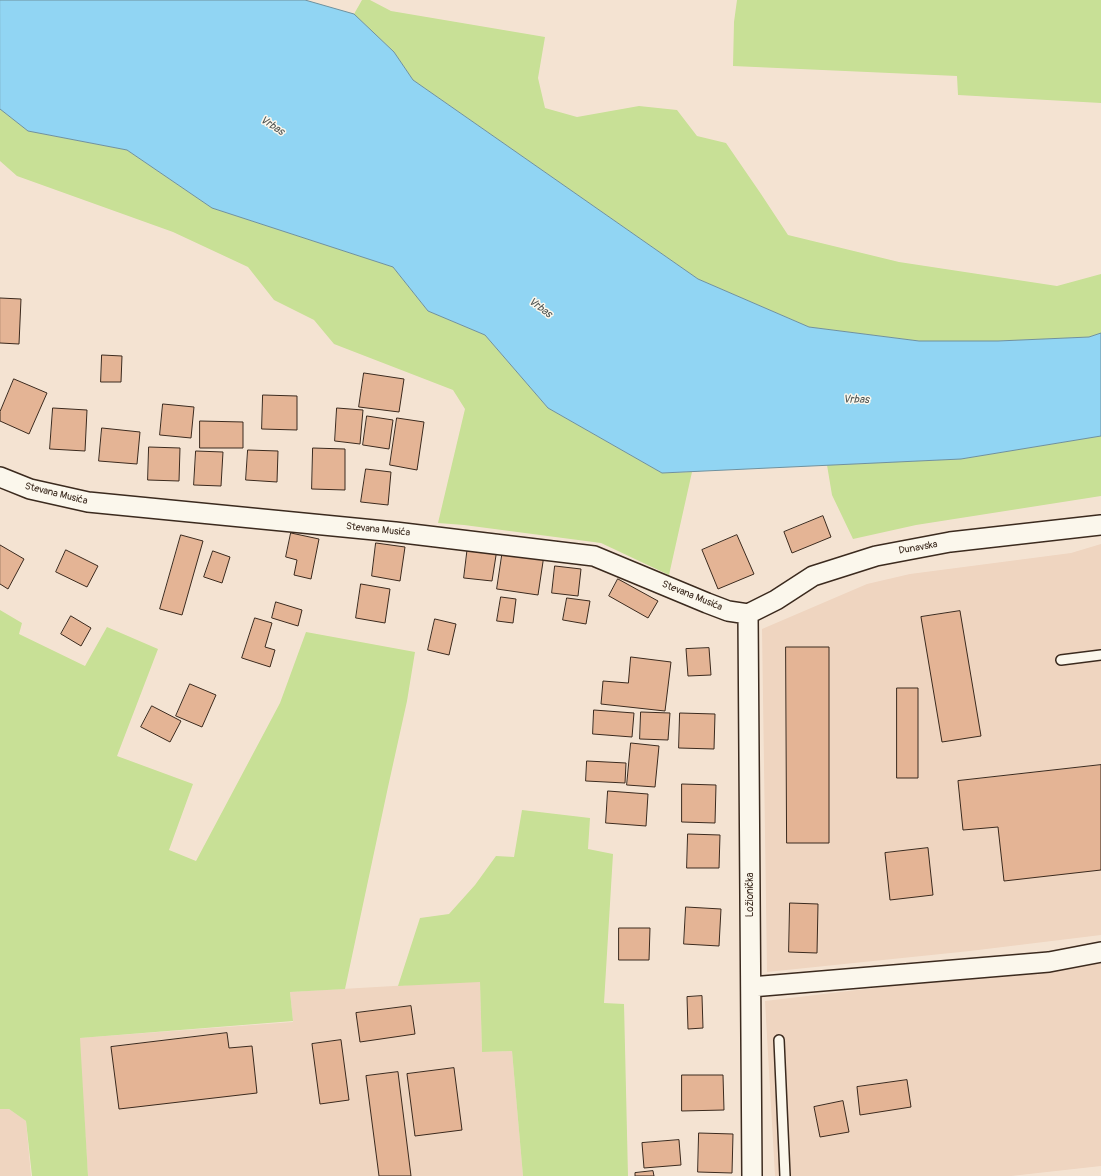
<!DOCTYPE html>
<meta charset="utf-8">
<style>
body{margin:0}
canvas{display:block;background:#f4e3d2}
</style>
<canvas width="1101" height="1176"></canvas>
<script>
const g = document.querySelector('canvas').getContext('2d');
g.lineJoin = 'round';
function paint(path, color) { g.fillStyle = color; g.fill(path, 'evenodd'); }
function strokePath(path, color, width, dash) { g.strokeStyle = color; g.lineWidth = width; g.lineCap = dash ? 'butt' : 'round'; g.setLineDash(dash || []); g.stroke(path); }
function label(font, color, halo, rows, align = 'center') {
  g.font = font + ' Pangolin,sans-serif'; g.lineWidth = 3; g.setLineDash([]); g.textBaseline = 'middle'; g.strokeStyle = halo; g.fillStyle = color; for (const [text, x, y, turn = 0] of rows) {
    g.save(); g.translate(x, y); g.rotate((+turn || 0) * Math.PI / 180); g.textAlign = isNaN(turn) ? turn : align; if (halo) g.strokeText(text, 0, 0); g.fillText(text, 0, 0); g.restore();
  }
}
paint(new Path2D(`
 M1101 544V935L970 951 767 972 762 629 867 584 910 574 1071 553Z
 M1101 961V1166L1011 1176H775L765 1001Z
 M480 981 482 1052 512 1051 523 1176H88L79 1038 293 1022 290 992Z
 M0 1109H9L26 1121 31 1176H0Z`), '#efd5c0');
paint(new Path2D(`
 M362 0H370L391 11 545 37 538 78 545 108 577 117 639 106 677 110 697 136 726 143 761 194 788 235 899 262 1057 286 1101 274V333L1090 337 998 341H919L809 327 698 279 413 80 394 52 354 14Z
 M737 0H1101V103L958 95 957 76 733 66 734 22Z
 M0 109 28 131 127 150 212 208 393 267 428 311 485 335 548 408 662 473 692 472 669 575 601 543 464 525 438 523 465 409 453 390 334 344 314 320 274 300 248 267 173 232 17 176 0 161Z
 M1101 436V496L916 525 853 539 832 495 827 465 961 459Z
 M0 610 22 623 19 634 85 666 107 627 158 649 117 756 193 784 169 850 196 861 280 703 306 632 415 652 407 701 388 787 345 989 290 992 293 1021 80 1038 88 1176H32L26 1121 9 1109H0Z
 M522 810 590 818 588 849 613 854 604 1003 624 1004 628 1176H523L512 1051 482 1052 480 982 398 986 420 918 449 914 475 885 496 856 514 857Z`), '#c8e096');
const water = new Path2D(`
 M0 0H305L354 14 394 52 413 80 698 279 809 327 919 341H998L1089 337 1101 333V436L961 459 662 473 548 408 485 335 428 311 393 267 212 208 127 150 28 131 0 109Z`);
paint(water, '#91d5f3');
strokePath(water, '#6f919e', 1);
const building = new Path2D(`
 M0 298 21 299 19 344 0 343Z
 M102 355 122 356 121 382H101Z
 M364 373 404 379 399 412 359 407Z
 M14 379 47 393 29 434 0 421V412Z
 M263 395 297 396V430L262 429Z
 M163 404 194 407 191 438 160 435Z
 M53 408 87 410 85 451 50 449Z
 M337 408 363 410 360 444 335 441Z
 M367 416 393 420 389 449 363 445Z
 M397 418 424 422 417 470 390 465Z
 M200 421 243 422V448H200Z
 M102 428 140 432 137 464 99 461Z
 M149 447 180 448 179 481 148 480Z
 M313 448 345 449V490L312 489Z
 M248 450 278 451 277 482 246 480Z
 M196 451 223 452 221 486 194 485Z
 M366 469 391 472 388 505 361 502Z
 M823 516 831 537 792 553 784 532Z
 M291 533 319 539 311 579 294 575 297 560 286 557Z
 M181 535 203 541 182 615 160 609Z
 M737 535 754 574 718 589 702 550Z
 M376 543 405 547 400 581 372 576Z
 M0 545 24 559 8 589 0 584Z
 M468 545 497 549 492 581 464 578Z
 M503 549 544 555 538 595 497 589Z
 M66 550 98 566 87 587 56 572Z
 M213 551 230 557 222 583 204 577Z
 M555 566 581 569 578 596 552 593Z
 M618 579 658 601 648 618 609 596Z
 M361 584 390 589 385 623 356 618Z
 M501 597 516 599 513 623 497 621Z
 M567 598 590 601 586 624 563 620Z
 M276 602 302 610 298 626 272 618Z
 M960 611 981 736 942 742 921 617Z
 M71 616 91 628 81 646 61 634Z
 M255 618 272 623 265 647 275 650 270 667 242 658Z
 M435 619 456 624 449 655 428 650Z
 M786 647H829V843H787Z
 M709 648 711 675 688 676 686 649Z
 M631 657 671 662 665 711 601 704 603 681 628 683Z
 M190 684 216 695 202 727 176 716Z
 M897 688H918V778H897Z
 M152 706 181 721 170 742 141 727Z
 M594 710 634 713 632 737 593 734Z
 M641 712 670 713 668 740 640 739Z
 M680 713 715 714 714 749 679 748Z
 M631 743 659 746 655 787 627 785Z
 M587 761 626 763 625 783 586 781Z
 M1101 765V870L1004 881 998 827 963 830 958 781Z
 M682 784 716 785 715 823 682 822Z
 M608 791 648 794 646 826 606 823Z
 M688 834 720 835 719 868H687Z
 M928 848 933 895 890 900 885 853Z
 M790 903 818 904 817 953 789 952Z
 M686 907 721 909 719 946 684 944Z
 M619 928H650L649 960H619Z
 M702 996 703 1028 688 1029 687 997Z
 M411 1006 415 1034 360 1042 356 1013Z
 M227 1033 229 1048 252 1046 257 1093 119 1109 111 1047Z
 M341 1040 349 1100 320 1104 312 1044Z
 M454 1068 462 1130 415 1136 407 1074Z
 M398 1072 411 1176H379L366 1076Z
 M682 1075H723L724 1110 682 1111Z
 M907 1080 911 1107 860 1115 857 1087Z
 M843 1101 849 1132 820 1137 814 1107Z
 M699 1133 733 1134 732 1173 698 1172Z
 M679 1140 681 1165 644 1168 642 1143Z
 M653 1171 654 1176H635V1173Z`);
paint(building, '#e4b495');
strokePath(building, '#3b2a1e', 1);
const service = new Path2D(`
 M1061 660 1101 655
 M779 1040 785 1176`);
const minor = new Path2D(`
 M0 477 30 489 88 502 395 532 594 556 707 603 728 611 748 614
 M748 614 752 1176
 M748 614 776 600 813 576 876 556 950 542 1101 525
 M751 987 1049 962 1101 952`);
strokePath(service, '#3b2a1e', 12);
strokePath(minor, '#3b2a1e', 22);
strokePath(service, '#fbf7ec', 9);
strokePath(minor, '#fbf7ec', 19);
label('10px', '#3b2a1e', '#fbf7ec', [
 ["Stevana Musića",56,494,14],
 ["Stevana Musića",378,530,6],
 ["Dunavska",918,548,-10],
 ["Stevana Musića",692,596,22],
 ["Ložionička",750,895,-90]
]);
label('italic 11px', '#505553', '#fbf7ec', [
 ["Vrbas",272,126,33],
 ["Vrbas",540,308,37],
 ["Vrbas",856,400,1]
]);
</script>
